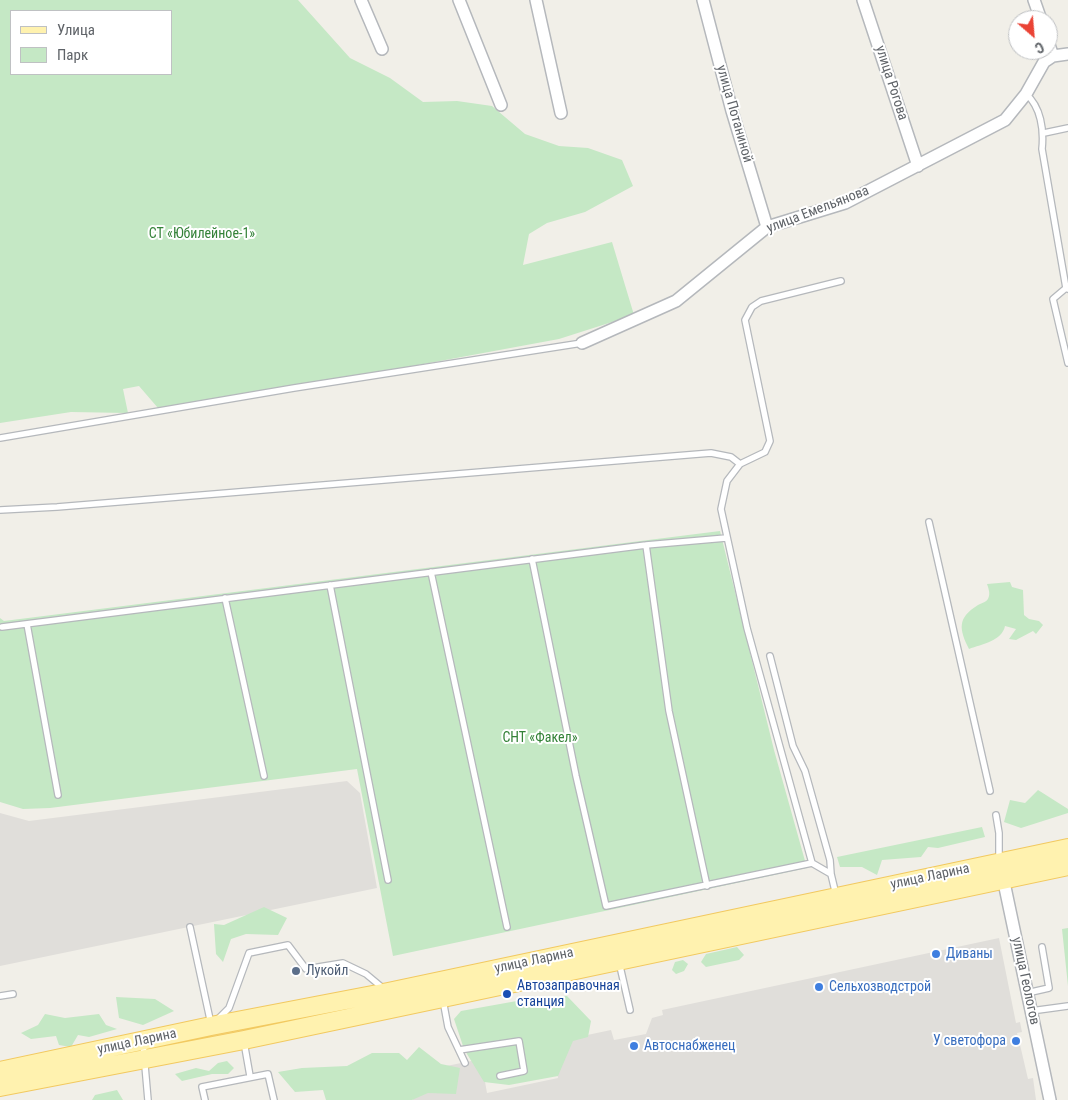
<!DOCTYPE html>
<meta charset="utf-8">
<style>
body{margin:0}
#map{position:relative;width:1068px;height:1100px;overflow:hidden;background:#f1efe8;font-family:"Roboto Condensed",sans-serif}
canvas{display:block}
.legend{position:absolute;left:10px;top:10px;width:162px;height:65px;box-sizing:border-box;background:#fff;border:1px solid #bfc1c3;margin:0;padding:6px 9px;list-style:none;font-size:15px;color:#5f6368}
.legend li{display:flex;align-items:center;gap:10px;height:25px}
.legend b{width:25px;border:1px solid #bfc1c3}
.north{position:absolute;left:1008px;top:10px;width:50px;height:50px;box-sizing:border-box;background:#fff;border:1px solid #bfc1c3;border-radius:50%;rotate:153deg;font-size:14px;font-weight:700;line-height:20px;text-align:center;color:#5f6368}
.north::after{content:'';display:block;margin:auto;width:18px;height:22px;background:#ea4335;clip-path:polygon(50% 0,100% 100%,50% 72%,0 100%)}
</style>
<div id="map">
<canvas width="1068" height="1100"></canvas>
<ul class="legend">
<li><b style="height:6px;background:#fff2af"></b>Улица</li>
<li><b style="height:14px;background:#c5e8c5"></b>Парк</li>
</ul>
<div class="north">С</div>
</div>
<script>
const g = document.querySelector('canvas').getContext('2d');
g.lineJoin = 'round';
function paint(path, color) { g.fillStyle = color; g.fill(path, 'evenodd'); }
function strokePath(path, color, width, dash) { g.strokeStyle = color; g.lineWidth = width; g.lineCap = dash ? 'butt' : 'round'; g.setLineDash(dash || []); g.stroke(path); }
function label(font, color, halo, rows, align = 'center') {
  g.font = font + ' "Roboto Condensed",sans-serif'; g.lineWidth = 4; g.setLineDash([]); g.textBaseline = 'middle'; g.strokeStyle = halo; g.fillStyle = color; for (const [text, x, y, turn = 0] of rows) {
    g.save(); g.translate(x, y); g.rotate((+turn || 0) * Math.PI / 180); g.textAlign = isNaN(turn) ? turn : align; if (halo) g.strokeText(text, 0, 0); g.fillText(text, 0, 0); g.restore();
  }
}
paint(new Path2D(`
 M347 781 360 793 377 888 0 966V813L29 821Z
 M999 938 1016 1023 1020 1022 1022 1032 1017 1033 1021 1049 1028 1079 1033 1078 1036 1100H413L407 1074 481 1059 487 1093 558 1078 555 1061 554 1042 611 1030 614 1040 646 1034 652 1018 663 1015 662 1010Z`), '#e0deda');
paint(new Path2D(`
 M0 0H298L350 58 390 78 423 102 457 101 492 106 525 134 559 146 588 148 622 160 633 186 585 212 547 223 529 234 523 265 612 242 634 315 559 339 294 388 158 408 139 386 123 389 128 413 71 412 0 423ZM11 11H171V74H11Z
 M720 531 774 750 807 868 393 956 357 769 50 808 23 809 0 802V618L4 621Z
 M1010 582 1012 587 1023 590 1024 615 1029 619 1039 621 1043 625 1036 634 1033 631 1016 640 1009 639 1016 629 1005 626C1002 641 982 644 969 649 959 629 957 618 978 605 982 603 988 602 989 596 990 592 988 587 987 584Z
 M1038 790 1068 809V813L1021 828 1004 822 1010 800 1025 803Z
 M982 827 985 837 938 848 928 847 921 857 882 860 877 875 862 867H840L837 857Z
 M264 907 287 918 278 935 246 934 231 939 223 962 216 954 214 924 224 925Z
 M1068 928V986L1062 929Z
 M737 947 744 955 739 960 706 967 701 962 706 954Z
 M683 960 688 964 684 971 676 974 672 970 675 962Z
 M567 996 591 1021 588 1037 573 1041 558 1076 509 1085 484 1082 464 1049 454 1019 461 1011 539 997Z
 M116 997 155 999 174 1011 143 1025 119 1018Z
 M45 1014 65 1018 99 1014 106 1025 117 1029 89 1037 78 1035 71 1047 59 1045 56 1036 31 1039 21 1033 38 1025Z
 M419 1047 441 1064 460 1068 456 1094 428 1093 412 1100H326L323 1090 295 1092 278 1072 302 1068 347 1066 372 1053H399L407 1060Z
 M227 1061 234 1068 228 1074H212L182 1081 175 1074 196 1068 209 1071 218 1063Z
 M117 1090 123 1100H92L95 1095Z`), '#c5e8c5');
const lane = new Path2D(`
 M1026 94C1041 107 1044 130 1042 149L1066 288 1068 289
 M1044 133 1068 128
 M1066 288 1053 299 1068 363
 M0 438 294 388 582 343
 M0 510 57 507 711 453 731 457 740 464
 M929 522 990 791
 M646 545 669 711 707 886
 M532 559 576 776 606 906 812 863
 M431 572 507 927
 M330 585 388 880
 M225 598 264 776
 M27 624 58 795
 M2 627 646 545 726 538
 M770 656 793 746 805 771 830 860 831 874
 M996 815 999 833V861
 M836 895 831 874 812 863 747 628 721 509 727 481 740 464 765 452 770 441 745 320 752 307 761 301 841 281
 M190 927 211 1024
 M619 962 630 1010
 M1027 993 1049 988 1042 947
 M0 996 13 994
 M443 1000 448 1027 465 1063
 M1031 1011 1068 1006
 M218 1019 229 1008 249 953 288 945 306 969 343 963 366 974 384 989
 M244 1042 250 1076
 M143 1043 148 1100
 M459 1050 519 1041 524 1071 500 1076
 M205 1100 202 1087 268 1074 274 1100`);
const street = new Path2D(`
 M361 0 382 49
 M459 0 501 105
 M536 0 561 113
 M703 0 732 111 767 227
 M863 0 918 166
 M1034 0 1041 20
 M1048 42 1053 56
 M582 343 676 301 767 227 845 203 1005 120 1026 94 1044 62 1053 56 1068 54
 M1002 873 1050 1100`);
const primary = new Path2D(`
 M0 1071 211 1026 388 992 1068 848
 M0 1087 244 1040 1068 866`);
strokePath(lane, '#b5b8bc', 8);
strokePath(street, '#b5b8bc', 14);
strokePath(primary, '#f2c960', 20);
strokePath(lane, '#fff', 5.5);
strokePath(street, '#fff', 11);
strokePath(primary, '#fff2af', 18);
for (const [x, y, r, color] of [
 [936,954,5,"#3f7fe0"],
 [296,971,5,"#5c6f8a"],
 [819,987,5,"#3f7fe0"],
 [507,994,5,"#1a4fb4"],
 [1016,1041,5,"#3f7fe0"],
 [634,1046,5,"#3f7fe0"]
]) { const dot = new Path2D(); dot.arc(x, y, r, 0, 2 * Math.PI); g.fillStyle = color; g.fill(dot); strokePath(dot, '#fff', 2); }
label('14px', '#5f6368', '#fff', [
 ["улица Рогова",891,83,72],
 ["улица Потаниной",734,114,74],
 ["улица Емельянова",818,210,-21],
 ["улица Ларина",930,877,-12],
 ["улица Ларина",534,961,-12],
 ["улица Геологов",1025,981,78],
 ["улица Ларина",137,1042,-12]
]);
label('14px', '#348238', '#fff', [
 ["СТ «Юбилейное-1»",202,234],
 ["СНТ «Факел»",540,738]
]);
label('14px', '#366cbe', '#fff', [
 ["Диваны",946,954],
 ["Сельхозводстрой",829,987],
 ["У светофора",1006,1041,"right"],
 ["Автоснабженец",644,1046]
], 'left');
label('14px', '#4e5e75', '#fff', [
 ["Лукойл",306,971]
], 'left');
label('14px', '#164399', '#fff', [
 ["Автозаправочная",517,986],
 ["станция",517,1002]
], 'left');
</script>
